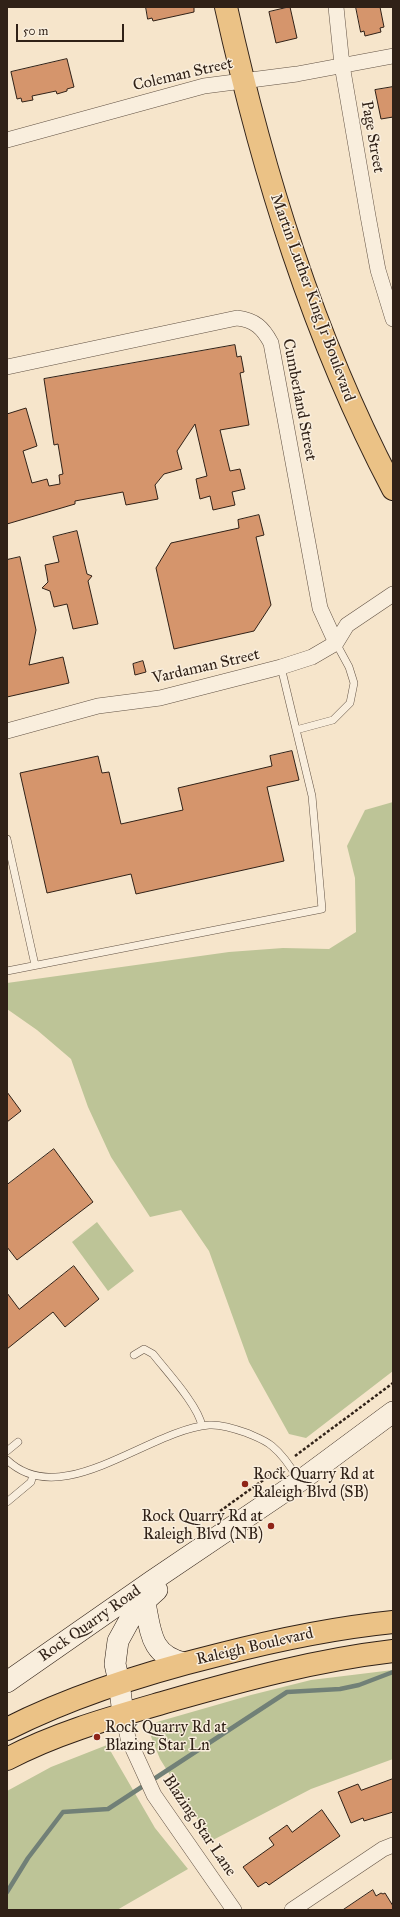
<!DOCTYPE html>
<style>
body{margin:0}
#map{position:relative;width:400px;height:1917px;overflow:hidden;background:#f6e5cb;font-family:"IM FELL Great Primer",serif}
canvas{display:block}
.frame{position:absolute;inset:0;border:8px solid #302117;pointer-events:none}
.scale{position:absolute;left:16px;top:24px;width:108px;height:18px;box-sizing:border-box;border:2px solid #302117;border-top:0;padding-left:5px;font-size:12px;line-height:14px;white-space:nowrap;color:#302117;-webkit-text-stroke:3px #f9eedd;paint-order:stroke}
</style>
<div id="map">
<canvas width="400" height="1917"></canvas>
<div class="frame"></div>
<div class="scale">50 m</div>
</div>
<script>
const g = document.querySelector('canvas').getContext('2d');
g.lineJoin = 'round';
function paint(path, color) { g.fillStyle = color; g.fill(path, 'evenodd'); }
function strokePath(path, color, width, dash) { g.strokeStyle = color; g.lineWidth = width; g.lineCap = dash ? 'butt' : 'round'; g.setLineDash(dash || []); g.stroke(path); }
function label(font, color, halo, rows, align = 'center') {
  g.font = font + ' "IM FELL Great Primer",serif'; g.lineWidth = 3; g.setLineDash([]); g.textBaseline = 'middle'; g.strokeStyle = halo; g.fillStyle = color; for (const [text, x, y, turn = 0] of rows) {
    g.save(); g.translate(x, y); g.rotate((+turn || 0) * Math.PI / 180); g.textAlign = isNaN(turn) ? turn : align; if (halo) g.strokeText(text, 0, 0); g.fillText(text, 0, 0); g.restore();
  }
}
paint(new Path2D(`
 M393 802V1371L306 1438 289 1434 249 1362 209 1251 181 1210 150 1217 111 1157 88 1107 71 1059 37 1030 7 1009V983L229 952 283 948 329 949 356 932 355 878 347 846 365 810Z
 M97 1222 134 1271 108 1291 72 1242Z
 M393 1670V1759L311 1789 211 1841 160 1759 148 1729 157 1722 251 1695 311 1680Z
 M107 1745 155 1828 188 1869 117 1910H7V1791L51 1767Z`), '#bdc497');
strokePath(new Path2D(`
 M7 1892 28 1858 63 1812 108 1809 287 1692 340 1689 359 1685 393 1672`), '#718077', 4.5);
const building = new Path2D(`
 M146 7H194V12L153 21 152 18 148 19Z
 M290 7 297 38 276 43 269 12Z
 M356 7H380L384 27 380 28 381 32 365 36 364 31 361 32Z
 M67 59 74 87 67 89V91L57 94 56 91 32 96 33 100 22 102 21 98 17 99 11 72Z
 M393 87V117L381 119 375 90Z
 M235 345 237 357 241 356 244 372 240 373 249 425 220 430 230 471 240 469 245 489 232 492 235 505 213 510 210 496 200 499 196 479 207 476 195 424 177 451 182 469 164 474 155 485 158 499 126 505 123 492 75 501V504L7 524V414L26 408 37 446 23 451 32 483 47 479 49 486 60 484 59 475 63 474 58 444 54 445 44 379Z
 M259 515 264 535 256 537 271 605 254 631 174 649 156 568 171 543 239 528 238 520Z
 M77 531 87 574 92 576 88 581 98 624 73 629 67 604 54 607 50 591 42 588 48 582 45 565 59 562 53 537Z
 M20 557 36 630 29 665 63 657 69 683 7 697V560Z
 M143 661 146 672 135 675 133 664Z
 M292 751 299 780 267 787 284 861 136 894 131 874 47 893 20 773 98 756 102 773 109 772 121 824 183 810 178 788 272 766 270 756Z
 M7 1092 21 1111 7 1122Z
 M54 1149 93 1202 17 1260 7 1247V1185Z
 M74 1266 99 1299 65 1327 53 1312 7 1349V1293L19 1309Z
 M393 1779V1812L364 1821 363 1818 351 1823 338 1792 358 1784 361 1790Z
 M322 1810 340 1836 269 1885 266 1882 258 1887 243 1867 274 1845 269 1838 287 1825 292 1832Z
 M373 1890 376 1896 381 1893 383 1894 385 1893 393 1906V1910H343Z`);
paint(building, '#d5956c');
strokePath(building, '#302117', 1);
const service = new Path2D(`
 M296 730 333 720 350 703 354 683 349 667 336 643
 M7 839 35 965
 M7 971 322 909 312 796 281 667
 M134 1355 144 1349 153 1354C167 1372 198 1405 202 1426
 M7 1451 18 1442
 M7 1460C62 1512 148 1430 209 1425 221 1424 236 1429 247 1433 256 1437 265 1440 272 1446 283 1455 291 1467 298 1479
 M7 1502 31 1482 33 1475`);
const minor = new Path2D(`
 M336 7 342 65 368 216 378 270 393 319
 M7 140 204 86 297 74 393 56
 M7 367 237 318C255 320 263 328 271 343L320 608 336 643
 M7 731 98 706 160 698 281 667 312 657 336 643 347 625 393 594
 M123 1714 128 1738 154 1795 234 1910
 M292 1910 383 1849 393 1845`);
const secondary = new Path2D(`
 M145 1603C151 1632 150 1655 184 1663
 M7 1682 152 1581 300 1481 393 1412
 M123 1714 119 1682 115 1664 118 1641 135 1610 157 1590`);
const primary = new Path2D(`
 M226 7C263 173 313 337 393 489
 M7 1729C74 1695 145 1673 218 1655 276 1640 333 1628 393 1622
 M7 1759C58 1732 114 1717 169 1701 243 1680 316 1660 393 1651`);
strokePath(service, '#625244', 8);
strokePath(minor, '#625244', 16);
strokePath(secondary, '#302117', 22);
strokePath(primary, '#302117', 24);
strokePath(new Path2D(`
 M295 1456 393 1383
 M216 1514 280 1468`), '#302117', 2.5, [3, 2]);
strokePath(service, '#f9eedd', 7);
strokePath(minor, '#f9eedd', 15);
strokePath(secondary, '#f9eedd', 21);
strokePath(primary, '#ebc286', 22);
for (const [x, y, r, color] of [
 [245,1484,4,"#8f2418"],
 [271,1526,4,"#8f2418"],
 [97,1737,4,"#8f2418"]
]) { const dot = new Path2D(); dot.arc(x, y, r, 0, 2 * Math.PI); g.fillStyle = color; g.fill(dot); strokePath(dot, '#f9eedd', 1.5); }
label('16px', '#302117', '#f9eedd', [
 ["Coleman Street",183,75,-13],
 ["Page Street",372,137,80],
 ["Martin Luther King Jr Boulevard",312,298,70],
 ["Cumberland Street",299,400,79],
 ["Vardaman Street",206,667,-13],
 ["Rock Quarry Road",90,1624,-35],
 ["Raleigh Boulevard",255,1647,-13],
 ["Blazing Star Lane",199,1826,56]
]);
label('16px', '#302117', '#f9eedd', [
 ["Rock Quarry Rd at",253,1475],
 ["Raleigh Blvd (SB)",253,1493],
 ["Rock Quarry Rd at",263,1517,"right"],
 ["Raleigh Blvd (NB)",263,1535,"right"],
 ["Rock Quarry Rd at",105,1728],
 ["Blazing Star Ln",105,1746]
], 'left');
</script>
